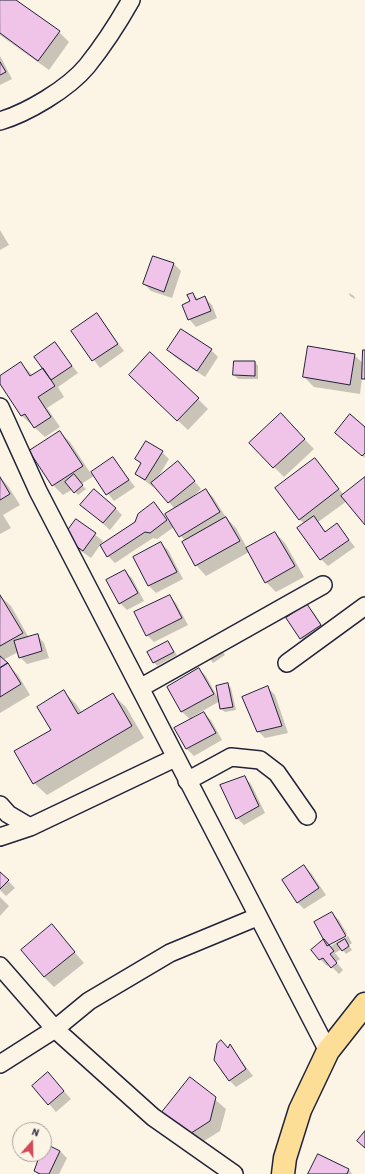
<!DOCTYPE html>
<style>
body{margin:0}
#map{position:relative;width:365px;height:1174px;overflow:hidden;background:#fcf5e5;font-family:"Patrick Hand",sans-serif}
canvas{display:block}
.north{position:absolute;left:12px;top:1122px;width:40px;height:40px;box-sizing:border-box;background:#fcf5e5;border:1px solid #a5a1a1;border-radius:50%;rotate:20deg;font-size:11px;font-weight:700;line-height:16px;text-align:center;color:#22223b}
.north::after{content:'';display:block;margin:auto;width:14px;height:18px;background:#d1495b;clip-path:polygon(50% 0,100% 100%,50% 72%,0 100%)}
</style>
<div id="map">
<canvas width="365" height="1174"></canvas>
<div class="north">N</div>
</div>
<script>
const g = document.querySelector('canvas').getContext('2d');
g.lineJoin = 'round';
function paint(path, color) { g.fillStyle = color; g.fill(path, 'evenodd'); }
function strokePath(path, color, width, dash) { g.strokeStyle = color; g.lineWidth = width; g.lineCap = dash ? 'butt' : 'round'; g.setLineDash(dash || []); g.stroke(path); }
paint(new Path2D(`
 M0 0H14L59 32 69 42 49 70 0 35Z
 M0 56 12 79 0 85Z
 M0 230 9 245 0 250Z
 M154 257 174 264 181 271 172 298 151 291 144 284Z
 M349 293 354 296 355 299 350 296Z
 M193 294 199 300 205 298 212 305 217 318 196 327 189 319Z
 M97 315 124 351 100 368 72 331Z
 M54 343 78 373 58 387 64 397 47 408 60 427 45 437 22 416 0 382V377L21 363 33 376 44 369Z
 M168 350H211L218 357 205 377 175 357Z
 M365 351V380L362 377 360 394 314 387 304 377 354 355 364 364Z
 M235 362H255L258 366V379H238L234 375Z
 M140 385 198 399 208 409 188 430Z
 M291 425 314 449 284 477 274 467Z
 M365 428V458L336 433Z
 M60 432 70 442 91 474 113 458 135 487 114 501 94 476 81 484 86 489 78 495 73 489 63 495 53 485Z
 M162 452 169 459 157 479 178 462 201 489 189 500 206 490 213 497 227 519 236 528 247 548 275 533 285 543 304 577 276 592 266 582 249 552 206 576 196 565 183 542 185 541 174 527 157 539 153 538 115 563 108 556 154 504 170 523 171 522 175 509 154 485 153 487 136 474 142 464 136 459Z
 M315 459 344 495 365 478V523L347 501 318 522 326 532 337 525 355 547 328 566 321 559 305 524 299 519Z
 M0 477 8 486 20 505 3 515 11 528 0 534Z
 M82 505 115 508 122 515 110 530Z
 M76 520 103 541 91 558 71 544Z
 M161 543 168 550 183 579 156 593 149 586 134 557Z
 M125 571 132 578 144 601 127 610 120 603Z
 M0 596 11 606 29 638 37 635 44 643 49 658 27 664 20 657 18 652 3 660 18 675 30 695 0 713Z
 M169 596 176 603 188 625 154 642 147 635Z
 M307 606 314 613 327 633 308 645 301 638Z
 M212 636 225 655 213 663 199 644Z
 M168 642 177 655 157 666 154 662Z
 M199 669 206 676 219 700 228 684 231 688 236 710 225 712 221 709 220 701 192 717 193 719 204 713 211 720 222 740 194 756 187 749 176 729 191 720 182 712 168 687Z
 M268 688 275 695 288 733 265 738 258 731Z
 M64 692 76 704 82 713 113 695 126 707 144 738 47 795 34 783Z
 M244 777 251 784 265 813 244 825 237 818Z
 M304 866 311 873 326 895 304 909 297 902Z
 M0 873 15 888 6 896 0 890Z
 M0 897 9 906 0 916Z
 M332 913 339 920 347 934 329 944V947L348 936 352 943 349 945 352 950 346 954 342 949 335 953 340 959 336 962 343 970 339 974 330 965 327 966 320 959Z
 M52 926 84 963 54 987 44 977Z
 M230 1046 253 1076 236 1087 229 1080 228 1049Z
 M190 1078 226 1109 220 1131 196 1146 170 1126Z
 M55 1081 71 1099 56 1112 34 1086Z
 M46 1145 60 1151 67 1158 59 1174H38L35 1171 38 1163 33 1157 35 1154H44Z
 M318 1156 349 1170 352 1174H309Z`), '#0003');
const building = new Path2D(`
 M0 0H16L60 31 38 61 0 33Z
 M0 62 6 72 0 75Z
 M153 256 174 263 164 292 143 284Z
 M193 293 196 300 205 296 211 311 188 320 182 305 190 301 187 295Z
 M97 313 118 344 92 361 71 331Z
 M181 329 212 349 197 371 167 350Z
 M55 342 72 366 51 380 34 357Z
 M308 346 355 354 350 385 303 377Z
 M363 350H365V379H362Z
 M150 352 199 398 177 421 129 375Z
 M234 361H255V376L233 375Z
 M21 362 30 376 43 368 55 386 38 397 51 417 34 428 25 414 21 416 0 384V376Z
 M281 413 305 439 273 468 249 443Z
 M350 414 365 427V453L362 456 335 433Z
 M60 431 83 466 52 486 29 451Z
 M146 441 163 451 145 480 135 474 141 463 135 459Z
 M113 457 129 480 106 495 91 472Z
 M315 458 339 489 299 520 275 488Z
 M178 461 195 481 168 503 151 483Z
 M74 474 83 485 74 493 65 482Z
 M0 477 10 494 0 500Z
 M365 477V525L341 496Z
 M94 489 116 508 103 523 80 505Z
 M206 489 220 512 179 537 165 514Z
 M154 502 167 520 150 533 145 532 107 557 100 545 135 522 138 514Z
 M314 516 325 532 337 523 349 540 320 560 297 528Z
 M226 517 240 541 195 566 182 542Z
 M76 519 96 533 83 551 63 537Z
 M275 532 295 566 265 583 246 548Z
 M161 542 177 572 148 586 133 557Z
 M125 570 138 593 119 604 106 580Z
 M0 595 23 633 0 646Z
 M170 595 182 618 146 636 134 612Z
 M307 604 321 625 300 639 286 618Z
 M38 634 42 651 19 658 14 641Z
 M168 641 174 652 153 663 147 652Z
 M0 656 8 663 0 668Z
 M8 663 21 684 0 697V668Z
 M199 668 214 694 181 712 167 687Z
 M228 683 233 707 220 709 216 686Z
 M268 686 282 726 257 732 242 697Z
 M64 690 78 714 113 693 132 726 33 784 14 751 51 730 37 707Z
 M204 712 216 733 186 749 174 728Z
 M245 776 259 806 236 819 220 785Z
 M304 865 319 888 297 903 282 880Z
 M0 872 9 880 0 889Z
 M332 912 346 936 327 946 314 922Z
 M52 924 75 952 44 977 21 950Z
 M324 939 334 951 330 954 337 963 331 968 323 958 319 960 311 950Z
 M345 939 349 946 342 951 337 944Z
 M221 1040 228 1048 230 1044 246 1069 229 1081 214 1060 217 1044Z
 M48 1072 64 1091 48 1105 32 1086Z
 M190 1077 216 1097 210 1121 185 1137 159 1116Z
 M365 1131V1148L357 1141Z
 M46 1144 60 1151 49 1174H40L34 1171 38 1160 32 1158 34 1154H44Z
 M318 1154 349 1169 347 1174H308Z`);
paint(building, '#f0c3e8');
strokePath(building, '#22223b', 1);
const minor = new Path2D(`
 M0 121C27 113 68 89 87 66 103 46 118 23 131 0
 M0 407 38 491 328 1051
 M287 663 365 606
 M140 688 323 585
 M187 781 231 757 260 760 277 773 307 816
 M0 805 8 814 30 827
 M0 837 30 827 175 758
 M0 966 55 1029 153 1117 234 1174
 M0 1064 55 1029 89 1001 170 953 257 917`);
const major = new Path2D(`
 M283 1174 285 1158 300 1110 328 1051 365 1004`);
strokePath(minor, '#22223b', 20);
strokePath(major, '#22223b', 25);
strokePath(minor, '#fcf5e5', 17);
strokePath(major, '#fdde96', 22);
</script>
